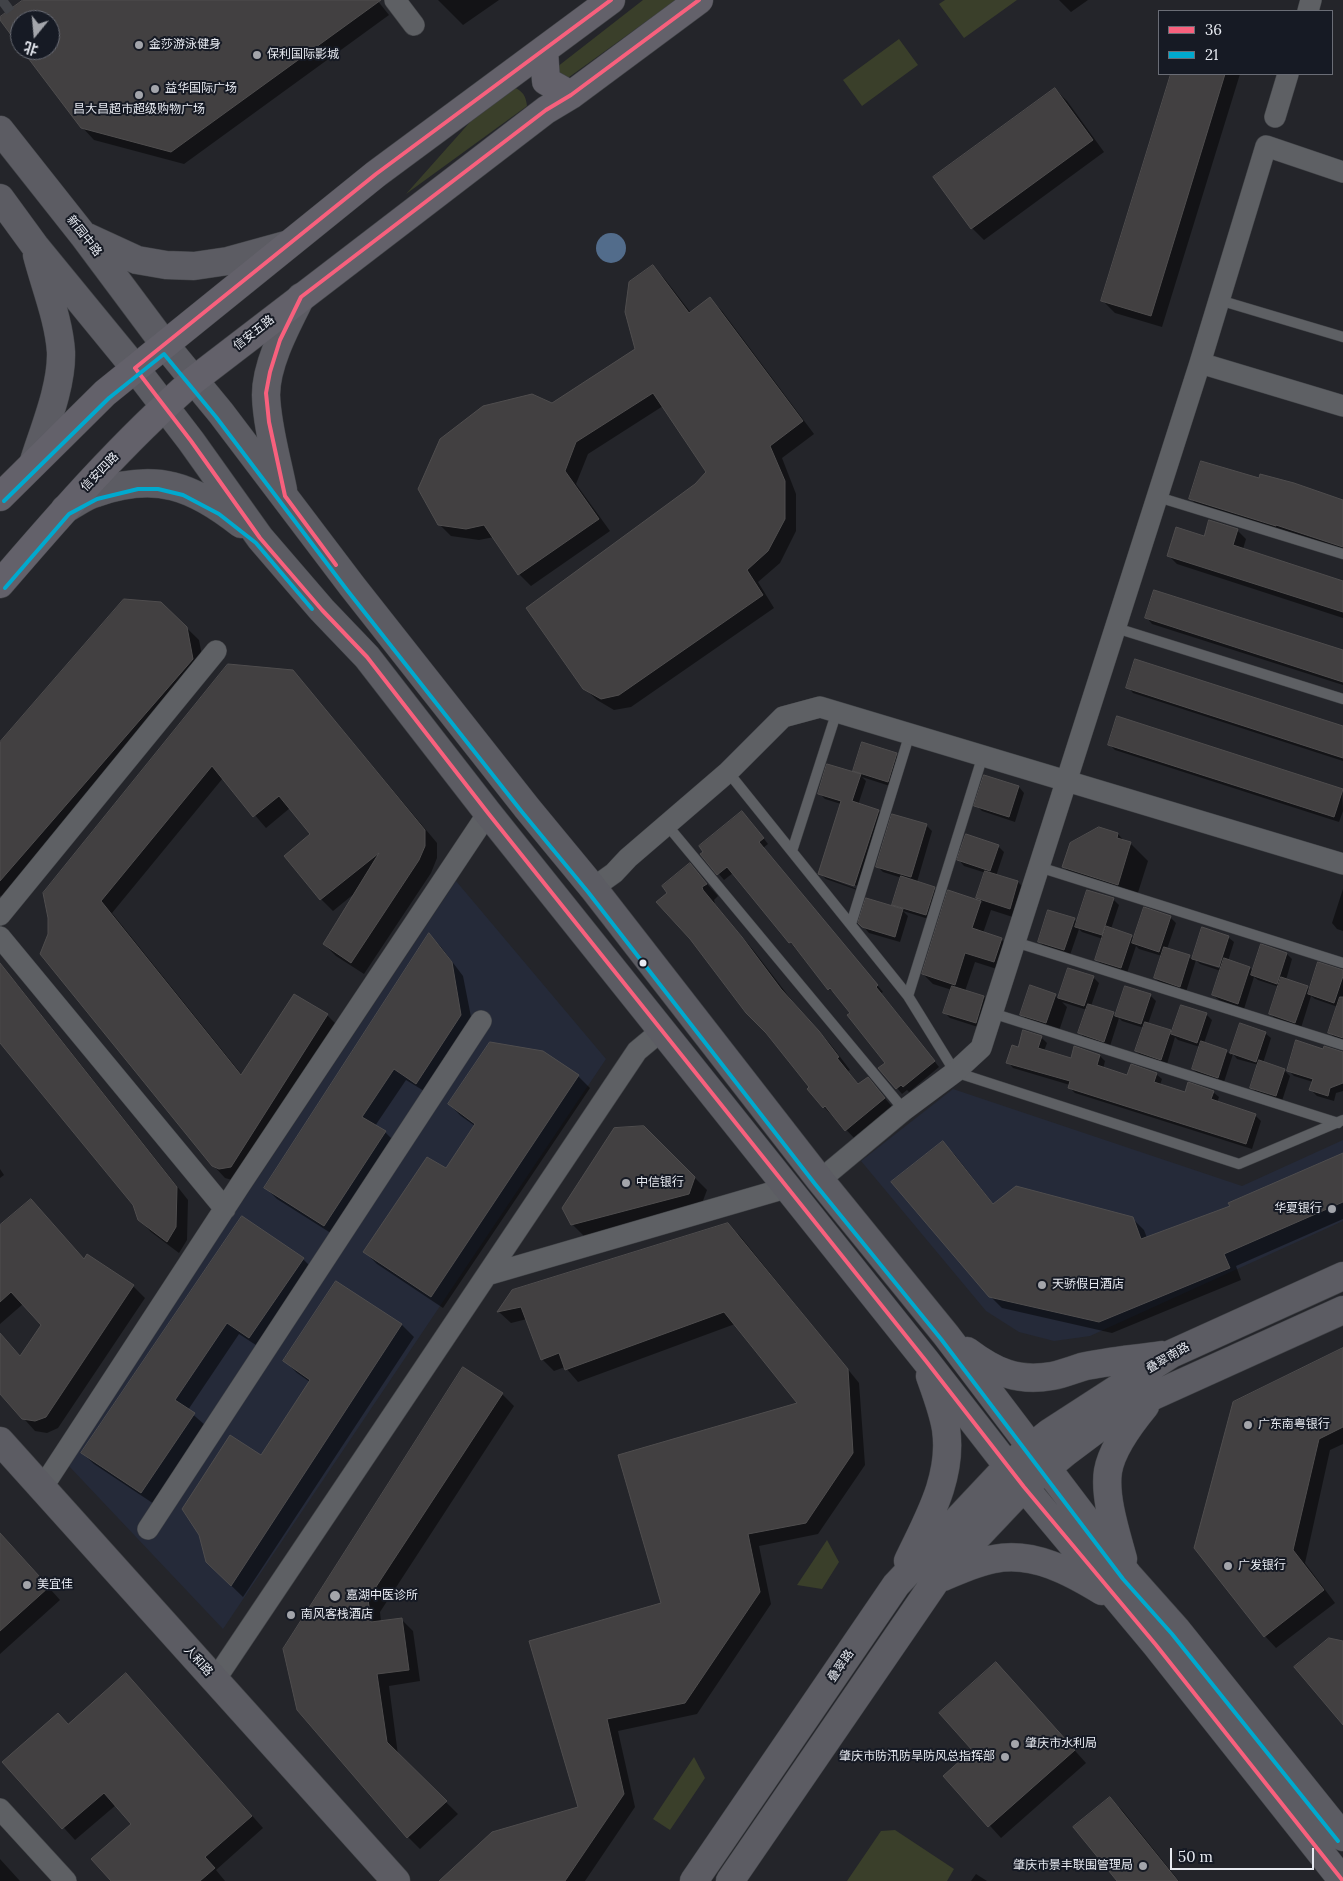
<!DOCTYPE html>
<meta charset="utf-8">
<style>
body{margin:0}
#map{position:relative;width:1343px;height:1881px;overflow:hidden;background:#24252a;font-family:Lora,"Noto Sans SC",serif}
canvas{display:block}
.legend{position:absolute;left:1158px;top:10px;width:175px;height:65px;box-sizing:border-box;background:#161a24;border:1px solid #6a6d76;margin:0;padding:6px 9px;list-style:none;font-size:15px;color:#e7eaf1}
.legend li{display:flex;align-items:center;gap:10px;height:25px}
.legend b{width:25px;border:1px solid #6a6d76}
.north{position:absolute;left:10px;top:10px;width:50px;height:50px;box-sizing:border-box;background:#161a24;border:1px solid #6a6d76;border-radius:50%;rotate:197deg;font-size:14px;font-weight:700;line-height:20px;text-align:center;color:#e7eaf1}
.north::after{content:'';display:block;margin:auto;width:18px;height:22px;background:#a3a5ab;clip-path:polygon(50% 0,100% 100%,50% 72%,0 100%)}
.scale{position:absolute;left:1170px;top:1848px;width:144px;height:22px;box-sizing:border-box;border:2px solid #e7eaf1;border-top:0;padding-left:6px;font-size:15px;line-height:18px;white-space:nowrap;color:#e7eaf1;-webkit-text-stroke:4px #161a24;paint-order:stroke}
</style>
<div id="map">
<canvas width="1343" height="1881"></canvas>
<ul class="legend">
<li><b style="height:6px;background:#f8607d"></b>36</li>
<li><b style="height:6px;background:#00a9ce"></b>21</li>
</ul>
<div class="north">北</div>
<div class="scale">50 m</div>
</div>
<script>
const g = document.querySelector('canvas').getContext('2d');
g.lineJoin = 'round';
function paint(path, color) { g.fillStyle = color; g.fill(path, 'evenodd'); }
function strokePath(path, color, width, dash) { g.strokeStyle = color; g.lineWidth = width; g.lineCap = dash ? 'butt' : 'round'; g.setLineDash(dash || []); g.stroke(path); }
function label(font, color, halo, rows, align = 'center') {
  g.font = font + ' Lora,"Noto Sans SC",serif'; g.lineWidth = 4; g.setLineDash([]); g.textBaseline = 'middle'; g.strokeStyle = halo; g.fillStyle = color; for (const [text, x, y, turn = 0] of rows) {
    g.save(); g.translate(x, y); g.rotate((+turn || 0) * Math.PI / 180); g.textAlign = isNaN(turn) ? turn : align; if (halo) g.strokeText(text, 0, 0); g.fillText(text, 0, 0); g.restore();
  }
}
paint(new Path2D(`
 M456 881 606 1059 223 1629 67 1464Z
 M953 1089 1242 1186 1343 1140V1221L1090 1336 1054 1341 1019 1332 986 1311 861 1161Z`), '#252a39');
paint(new Path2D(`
 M643 0H676L565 80 558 77 557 67Z
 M945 0H1017L964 38 939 4Z
 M899 39 918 65 862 106 843 80Z
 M513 87C523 91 526 96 527 106L406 194 479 112Z
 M827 1540 839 1562 822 1589 797 1585Z
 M694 1757 705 1778 670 1830 653 1819Z
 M895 1830 954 1869 947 1881H847L881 1831Z`), '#3a3f2a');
paint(new Path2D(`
 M596 248a15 15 0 1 1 30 0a15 15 0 1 1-30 0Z`), '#526c8b');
paint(new Path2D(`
 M25 0H377L389 15 184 164 94 140 82 127 24 50H50V20H20V45L0 18Z
 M438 0H499L463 25Z
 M1059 0H1088L1071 12Z
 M1172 74H1240L1162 327 1115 313 1103 301Z
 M1055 89 1067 101 1104 152 984 240 972 228 934 177Z
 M652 266 664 278 691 313 710 299 722 311 814 434 782 458 796 494V531L780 563 758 582 774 608 631 707 614 710 597 700 584 688 696 485 708 473 663 406 588 454 576 484 610 531 531 586 519 574 494 537 479 540 451 536 439 524 552 405 636 350Z
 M1191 499 1343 501V552L1200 508Z
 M1237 530 1246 539 1243 549 1343 582V618L1177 564 1168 555 1205 538Z
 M161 603 199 640 205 671 11 894 0 896V744Z
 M1147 618 1343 652V685L1152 624Z
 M292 671 304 684 437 843V858L431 873 364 974 336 956 324 944 355 893 333 911 321 899 312 834 290 808 266 828 223 778 112 913 242 1075 327 1015 339 1027 232 1180 225 1178 213 1165 42 954Z
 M1128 687 1343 727V761L1133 693Z
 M1109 744 1342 790 1343 811 1339 822 1115 750Z
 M896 754 902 759 893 787 862 777 866 781 858 805 878 811 884 816 860 891 826 879 820 873 841 804 825 799 819 793 858 775 854 771ZM825 875 861 887 860 890 825 877Z
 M1019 787 1024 793 1015 822 982 811 976 805Z
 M748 818 768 844 763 848 883 992 881 993 939 1067 909 1092 907 1090 902 1094 897 1088 887 1063 836 994 829 989 733 873 724 880 702 854Z
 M926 825 932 831 917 882 934 888 940 894 932 920 903 911 908 916 900 942 869 933 863 926 898 909 894 904 902 878 883 872 877 866Z
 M1118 834 1125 842 1130 843 1148 861 1135 902 1081 885 1064 867Z
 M998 846 1004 852 996 876 1018 882 1030 894 1022 920 991 910 983 933 1001 939 1011 949 1003 971 975 962 965 991 984 997 990 1003 981 1028 950 1018 945 1013 952 990 933 984 923 974 949 892 983 903 978 898 986 873 964 866 959 860Z
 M690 865 718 896 714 900 715 904 754 951 793 1002 831 1045 850 1070 848 1071 859 1085 868 1079 896 1111 858 1142 824 1107 809 1089 811 1087 669 893Z
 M1343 889V931L1337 929 1332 923Z
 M1113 899 1119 905 1111 929 1131 936 1135 939 1170 917 1176 923 1167 949 1189 957 1193 960 1203 929 1228 937 1234 942 1228 961 1250 968 1253 971 1262 946 1287 954 1292 959 1286 980 1307 987 1310 990 1343 970V1041L1335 1038 1330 1033 1338 1007 1315 999 1311 996 1301 1028 1276 1019 1270 1014 1279 987 1258 980 1254 977 1244 1009 1219 1000 1213 995 1221 971 1200 964 1196 960 1186 992 1161 984 1155 978 1162 956 1139 949 1136 946 1127 973 1102 965 1096 959 1103 939 1082 932 1079 929 1070 955 1045 947 1039 942 1074 919 1078 923ZM1199 959 1225 968V970L1199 962Z
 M430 935 441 947 463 976 473 1027 429 1094 406 1080 375 1126 385 1132 397 1144 337 1237 277 1199 265 1187Z
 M1069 969 1093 977 1099 983 1091 1006 1113 1013 1116 1016 1150 995 1156 1001 1148 1024 1170 1031 1172 1034 1206 1014 1212 1020 1204 1043 1226 1051 1231 1055 1240 1025 1265 1033 1271 1038 1263 1063 1284 1070 1290 1076 1282 1101 1257 1093 1251 1087 1259 1065 1237 1059 1233 1054 1224 1082 1199 1075 1193 1069 1200 1047 1178 1040 1175 1037 1167 1064 1142 1057 1136 1051 1144 1028 1122 1021 1119 1018 1110 1046 1086 1039 1080 1033 1087 1010 1062 1002 1067 1007 1058 1034 1033 1026 1021 1014 1055 995 1059 999Z
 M6 972 18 985 188 1200 187 1240 179 1253 151 1232 139 1219 134 1205 0 1041V973Z
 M1041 1037 1047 1043 1044 1051 1071 1060 1100 1056 1105 1061 1103 1069 1128 1076 1156 1074 1162 1079 1160 1085 1185 1093 1213 1092 1219 1097 1217 1103 1255 1115 1261 1121 1252 1149 1075 1093 1069 1087 1070 1085 1013 1068 1008 1062 1019 1048Z
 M1324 1051 1343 1052V1091L1336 1093 1334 1101 1317 1096 1311 1090 1313 1082 1294 1076 1288 1070Z
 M578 1076 590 1088 443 1308 377 1264 365 1252 447 1169 475 1126 461 1116 449 1104Z
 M644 1127 707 1190 701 1206 584 1236 572 1224Z
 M943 1143 955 1155 994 1205 1132 1218 1144 1230 1147 1238 1231 1207 1343 1155V1219L1236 1266 1241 1280 1112 1333 1002 1308 990 1296Z
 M0 1169 4 1175 0 1178Z
 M31 1200 85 1260 133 1286 145 1298 58 1428 47 1433 35 1431 0 1392V1333L21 1357 42 1325 23 1304 0 1324V1227Z
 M242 1217 303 1259 315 1271 262 1349 239 1334 188 1410 206 1426 154 1504 94 1464 82 1453Z
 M727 1224 740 1236 859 1383 865 1465 818 1534 759 1546 771 1604 697 1714 618 1731 635 1807 585 1881H446L579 1808 530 1642 663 1604 799 1404 735 1324 578 1382 565 1367 554 1371 542 1359 527 1319 511 1323 499 1312 512 1291Z
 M336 1282 402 1325 414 1337 243 1597 207 1562 261 1457 310 1382 297 1373 285 1361Z
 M1343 1350V1444L1330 1450 1305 1563 1335 1603 1276 1648 1265 1636Z
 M502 1394 514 1406 380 1612 381 1622 401 1619 413 1631 420 1681 389 1686 398 1755 458 1814 420 1849 408 1837 284 1649Z
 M0 1533 60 1600 0 1654Z
 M1008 1676 1086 1763 1001 1838 945 1776 974 1750Z
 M137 1686 263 1828 216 1870 225 1881H113L133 1824 116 1805 75 1840 4 1762Z
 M1110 1799 1122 1810 1179 1881H1118Z
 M0 1859 20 1881H0Z
 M976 1874 987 1881H971Z`), '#0007');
const building = new Path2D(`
 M23 0H381L171 152 81 128 22 50H50V20H20V47L0 20V17Z
 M1171 74H1225L1151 316 1101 301Z
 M1055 88 1093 140 971 229 933 177Z
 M653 265 689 313 710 297 803 421 770 446 785 481V519L768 551 747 570 763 595 619 695 601 699 583 689 526 608 695 484 706 472 653 393 576 442 565 471 599 519 518 575 484 525 466 529 438 525 418 489 440 439 483 406 532 394 552 403 635 349 625 312 629 282Z
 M1201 461 1259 478 1260 474 1294 483 1343 500V547L1276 525V526L1189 499Z
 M1209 520 1238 529 1233 545 1343 581V612L1167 556 1176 527 1204 536Z
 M1154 590 1343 650V682L1145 618Z
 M124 599 161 602 187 627 193 659 0 881V742Z
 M1135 659 1343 726V758L1126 688Z
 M228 664 293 670 425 830V846L419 860 351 963 323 944 379 853 320 900 284 856 310 834 279 796 253 817 212 766 101 901 241 1075 294 994 328 1014 231 1167 219 1169 212 1166 40 954 48 934V918L43 893Z
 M1117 716 1343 789 1334 817 1108 745Z
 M862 742 897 753 888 782 853 771Z
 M827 764 861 774 852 801 879 810 854 886 818 874 841 801 818 794Z
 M984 775 1019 786 1009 817 974 806Z
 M742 811 764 838 759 842 878 985 876 987 935 1061 903 1087 901 1085 896 1089 878 1068 885 1063 847 1015 850 1013 830 988 828 990 791 942 789 943 727 867 717 875 700 854 703 852 699 846Z
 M892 814 927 824 911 877 876 867Z
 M1099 827 1118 833 1117 838 1131 842 1118 885 1062 867 1070 843Z
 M966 834 999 845 990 871 957 860Z
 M690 863 707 884 702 887 703 890 742 937 781 989 819 1031 839 1057 837 1058 858 1084 868 1077 885 1098 845 1131 825 1106 823 1108 807 1089 809 1087 766 1033 746 1013 690 939 656 902 667 893 662 886Z
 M985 871 1018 881 1010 909 976 898Z
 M901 876 935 887 926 915 892 905Z
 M948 890 981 901 972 928 1002 938 994 962 965 953 955 985 922 974Z
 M1087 890 1114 898 1102 935 1075 927Z
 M866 898 903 909 895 937 862 927 858 923Z
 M1144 907 1171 916 1159 952 1132 943Z
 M1048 910 1075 918 1064 950 1038 942Z
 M1106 926 1132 935 1121 968 1095 960Z
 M1202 927 1229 936 1219 967 1192 959Z
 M429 933 452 962 461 1015 416 1084 394 1069 362 1117 386 1131 324 1226 264 1188Z
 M1261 944 1287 953 1277 984 1251 975Z
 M1164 947 1190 955 1180 987 1154 978Z
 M1224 958 1250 967 1238 1004 1212 995Z
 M1318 962 1343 970V976L1334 1003 1308 994Z
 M0 963 177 1187 176 1227 167 1242 138 1220 133 1205 0 1043Z
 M1068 968 1094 976 1084 1006 1058 998Z
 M1281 977 1308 986 1295 1023 1269 1014Z
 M1030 985 1056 994 1046 1023 1020 1015Z
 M952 986 984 996 976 1023 943 1013Z
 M1125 986 1151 994 1141 1024 1115 1016Z
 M1340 997H1343V1038L1328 1033Z
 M1088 1004 1114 1012 1104 1042 1078 1033Z
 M1181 1005 1207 1013 1197 1043 1171 1034Z
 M1145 1022 1171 1030 1161 1060 1135 1051Z
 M1240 1023 1266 1032 1256 1062 1230 1053Z
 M1023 1030 1042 1036 1038 1048 1071 1058 1074 1046 1100 1055 1097 1065 1127 1075 1131 1064 1157 1073 1154 1082 1185 1092 1188 1082 1214 1091 1211 1099 1256 1114 1246 1144 1068 1088 1070 1081 1006 1063 1012 1045 1018 1047Z
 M1296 1040 1323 1049 1324 1046 1343 1052V1083L1330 1088 1328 1096 1309 1090 1313 1079 1287 1071Z
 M1201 1041 1227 1050 1218 1078 1192 1069Z
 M490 1042 543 1051 579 1075 431 1297 363 1252 427 1157 446 1168 475 1124 448 1104Z
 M1259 1060 1285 1069 1276 1096 1250 1088Z
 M644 1126 695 1177 689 1194 571 1225 562 1208 614 1128Z
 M943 1141 993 1204 1016 1186 1133 1217 1141 1239 1230 1206 1228 1203 1343 1153V1202L1224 1254 1230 1268 1099 1322 989 1297 891 1182Z
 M31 1199 84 1259 87 1254 134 1285 46 1417 35 1421 22 1419 0 1394V1333L20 1356 41 1325 11 1292 0 1302V1225Z
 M242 1216 304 1258 249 1338 227 1323 175 1400 195 1413 141 1493 81 1453Z
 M728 1223 848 1369 853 1453 806 1523 748 1534 760 1592 685 1703 607 1719 624 1794 565 1881H439L492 1832 578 1807 529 1641 661 1603 618 1455 797 1403 724 1312 565 1370 559 1353 541 1360 521 1307 497 1312 512 1290Z
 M336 1281 402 1324 231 1586 206 1562 199 1535 182 1509 230 1435 261 1455 310 1380 283 1361Z
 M1343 1348V1427L1319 1439 1293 1550 1324 1590 1264 1637 1194 1548 1233 1402Z
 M463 1367 503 1393 368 1599 371 1622 402 1618 409 1670 377 1674 387 1742 447 1801 407 1838 297 1710 283 1649Z
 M0 1533 49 1587 0 1631Z
 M1329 1638 1343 1641V1725L1294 1667Z
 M996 1662 1075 1750 988 1827 943 1776 972 1750 939 1713Z
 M126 1673 252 1816 205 1857 215 1868 200 1881H111L91 1859 131 1824 104 1793 62 1829 2 1762 58 1713 68 1724Z
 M1110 1797 1178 1881H1117L1073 1827Z`);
paint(building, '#424041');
strokePath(building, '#4f4d4e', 1);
strokePath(new Path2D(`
 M0 6 8 0`), '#414348', 21, [21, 11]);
const lane = new Path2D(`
 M1219 300 1343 337
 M1158 497 1343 554
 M1116 628 1343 699
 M728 772 908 996 955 1072 1239 1164 1343 1120
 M667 825 904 1110
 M792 851 837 711
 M1039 867 1343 963
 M851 924 910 733
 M1015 942 1343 1045
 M908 996 983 755
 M992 1013 1338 1123`);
const street = new Path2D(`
 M395 0 414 25
 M1308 11 1311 0
 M1275 117 1288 74
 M1200 363 1343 406
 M593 888 614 873 628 858 728 772 783 717 820 707 1343 864
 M0 915 216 651
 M0 937 225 1209
 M820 1180 904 1110 955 1072 981 1048 1200 363 1266 146 1343 172
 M487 1275 786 1188
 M42 1488 240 1185 488 813
 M148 1529 481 1021
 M215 1680 637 1051 661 1031
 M0 1809 66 1881`);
const secondary = new Path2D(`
 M0 130 83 235 165 345 221 413 352 586 527 808 593 888 820 1180 946 1335 1128 1575 1177 1630 1343 1837
 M0 198 35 246 135 368 191 441 260 538 322 610 367 657 488 813 926 1361 1024 1487 1156 1645 1343 1881
 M87 237 137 260 166 265 194 266 228 261 286 245
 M34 461C44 429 62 387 61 352 59 320 45 286 37 255
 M283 490C277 459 267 427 266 395 266 363 287 325 301 297
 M65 509C75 504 85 496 96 493 156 472 193 486 241 524
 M967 1351C995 1372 1017 1382 1052 1376 1063 1374 1072 1370 1082 1367 1108 1361 1136 1359 1162 1355
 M0 1441 396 1881
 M1123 1559C1116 1533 1104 1497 1108 1471 1112 1448 1131 1423 1145 1406
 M908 1561C928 1519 953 1477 946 1429 943 1411 936 1393 930 1376
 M943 1577C960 1570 977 1562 994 1559 1033 1551 1071 1572 1102 1591
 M694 1881 896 1585 1008 1466 1049 1433 1171 1354 1343 1276
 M730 1881 937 1579 1024 1487 1065 1453 1101 1426 1153 1396 1343 1310`);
const primary = new Path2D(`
 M544 50 546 81 571 95
 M0 497 105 393 376 174 611 0
 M0 584C61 513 123 442 194 380L546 110 571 95 699 0`);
strokePath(lane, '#414347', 11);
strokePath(street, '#414347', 22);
strokePath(secondary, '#414347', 29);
strokePath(primary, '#414347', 29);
strokePath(lane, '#5e6064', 10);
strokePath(street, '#5e6064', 21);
strokePath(secondary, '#5c5c63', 28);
strokePath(primary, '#63616a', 28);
strokePath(new Path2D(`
 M611 0 376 174 135 368 191 441 260 538 322 610 367 657 488 813 926 1361 1024 1487 1156 1645 1343 1881
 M336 565 285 496 269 422 266 393 270 372 280 340 301 297 546 110 571 95 699 0`), '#f8607d', 4);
strokePath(new Path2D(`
 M4 501 109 398 164 354 216 417 347 590 522 812 588 892 815 1184 941 1339 1123 1579 1172 1634 1338 1841
 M5 588 69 514 97 499 138 489H158L183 495 219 514 256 543 312 609`), '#00a9ce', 4);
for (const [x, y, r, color] of [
 [139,45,5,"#a3a5ab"],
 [257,55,5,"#a3a5ab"],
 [155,89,5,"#a3a5ab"],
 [139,95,5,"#a3a5ab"],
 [643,963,4.5,"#e7eaf1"],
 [626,1183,5,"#a3a5ab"],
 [1332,1209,5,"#a3a5ab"],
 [1042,1285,5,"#a3a5ab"],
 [1248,1425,5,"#a3a5ab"],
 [1228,1566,5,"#a3a5ab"],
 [27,1585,5,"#a3a5ab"],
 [335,1596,6,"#a3a5ab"],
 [291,1615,5,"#a3a5ab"],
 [1015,1744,5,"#a3a5ab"],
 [1005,1757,5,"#a3a5ab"],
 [1143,1866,5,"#a3a5ab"]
]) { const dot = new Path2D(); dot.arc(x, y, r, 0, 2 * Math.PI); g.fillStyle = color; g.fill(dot); strokePath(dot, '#161a24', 2); }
label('12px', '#e7eaf1', '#161a24', [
 ["金莎游泳健身",149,45],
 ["保利国际影城",267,55],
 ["益华国际广场",165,89],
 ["昌大昌超市超级购物广场",139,110,"center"],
 ["中信银行",636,1183],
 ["华夏银行",1322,1209,"right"],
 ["天骄假日酒店",1052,1285],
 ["广东南粤银行",1258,1425],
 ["广发银行",1238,1566],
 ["美宜佳",37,1585],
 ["嘉湖中医诊所",346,1596],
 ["南风客栈酒店",301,1615],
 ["肇庆市水利局",1025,1744],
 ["肇庆市防汛防旱防风总指挥部",995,1757,"right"],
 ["肇庆市景丰联围管理局",1133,1866,"right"]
], 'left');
label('12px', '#e7eaf1', '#161a24', [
 ["新园中路",84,236,52],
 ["信安五路",254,333,-38],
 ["信安四路",100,472,-46],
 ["叠翠南路",1168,1358,-30],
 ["人和路",198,1661,48],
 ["叠翠路",841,1666,-56]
]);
</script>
